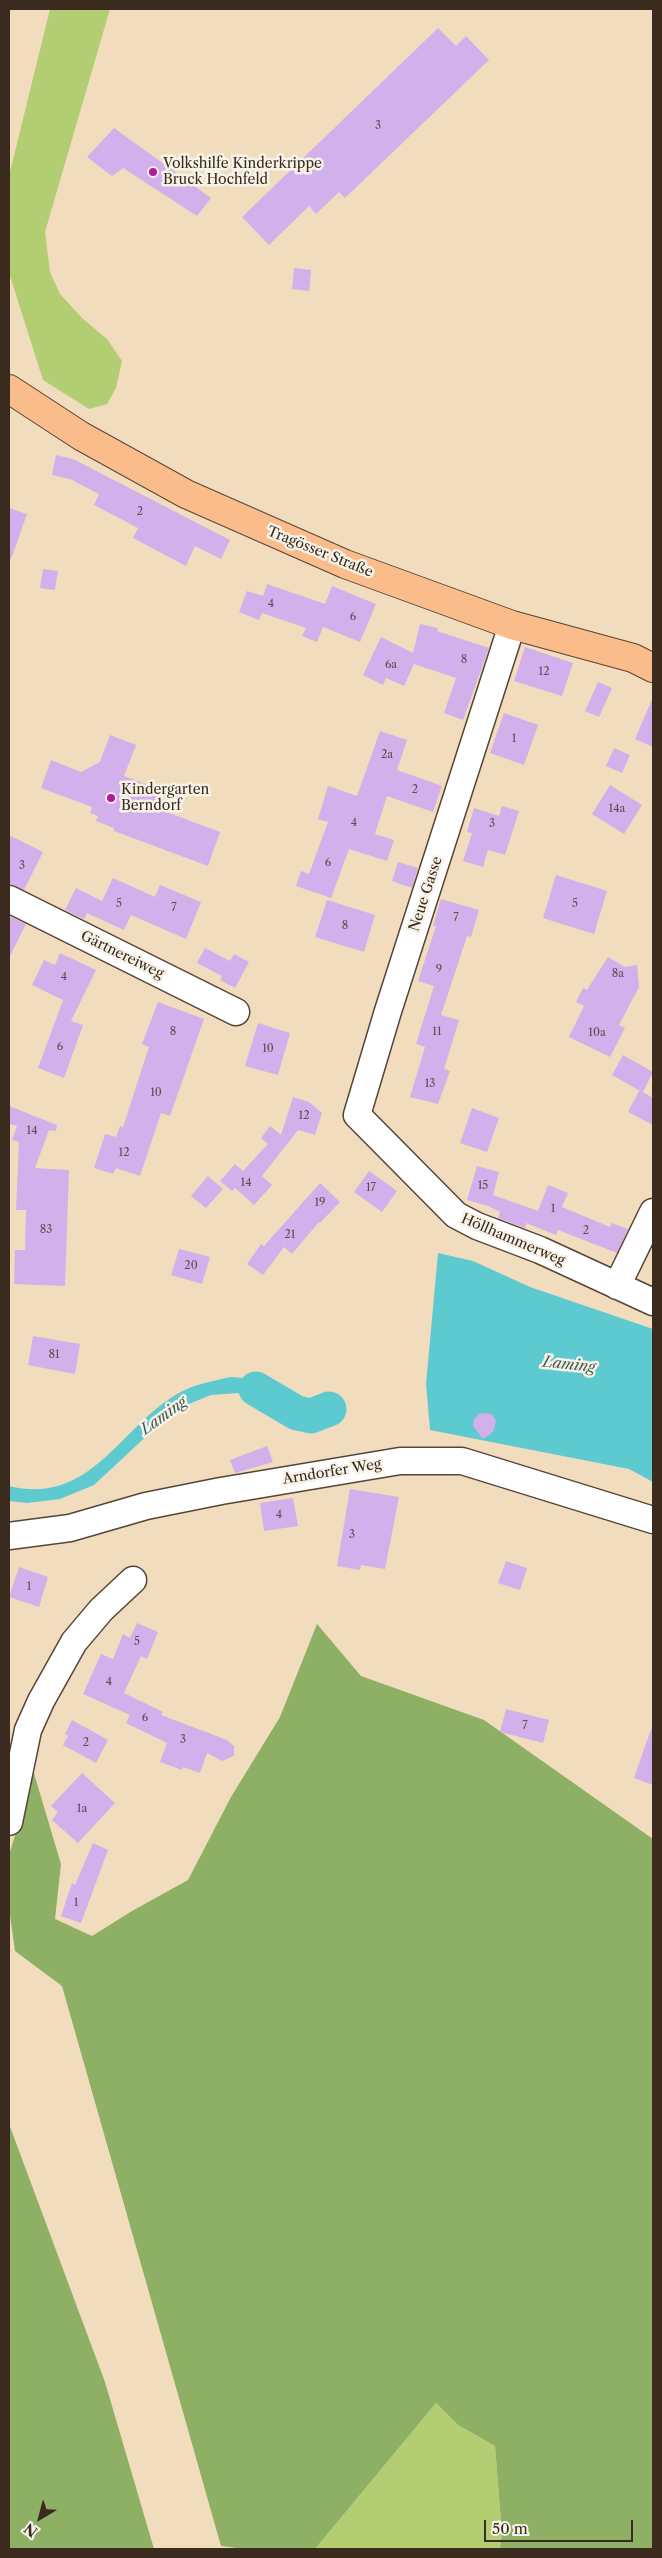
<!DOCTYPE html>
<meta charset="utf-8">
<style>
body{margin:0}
#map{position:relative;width:662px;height:2558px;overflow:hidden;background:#f2dcbe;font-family:"Libre Caslon Text",serif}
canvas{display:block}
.frame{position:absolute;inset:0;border:10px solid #3b2a1e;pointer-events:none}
.north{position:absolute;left:15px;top:2493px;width:50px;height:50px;-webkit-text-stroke:4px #f7f3e8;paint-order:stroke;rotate:217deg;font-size:14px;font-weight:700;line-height:20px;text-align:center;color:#3b2a1e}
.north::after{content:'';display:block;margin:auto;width:18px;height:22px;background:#3b2a1e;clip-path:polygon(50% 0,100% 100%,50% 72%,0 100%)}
.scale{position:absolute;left:484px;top:2520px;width:149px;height:22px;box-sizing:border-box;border:2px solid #3b2a1e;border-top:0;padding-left:6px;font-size:15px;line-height:18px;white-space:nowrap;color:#3b2a1e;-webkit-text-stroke:4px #f7f3e8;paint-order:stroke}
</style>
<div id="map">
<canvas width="662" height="2558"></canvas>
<div class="frame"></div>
<div class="north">N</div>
<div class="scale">50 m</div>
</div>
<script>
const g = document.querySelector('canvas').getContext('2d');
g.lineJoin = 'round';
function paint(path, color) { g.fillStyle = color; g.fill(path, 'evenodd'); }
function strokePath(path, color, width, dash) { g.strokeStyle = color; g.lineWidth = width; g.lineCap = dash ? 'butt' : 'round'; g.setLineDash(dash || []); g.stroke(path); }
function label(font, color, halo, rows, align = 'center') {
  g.font = font + ' "Libre Caslon Text",serif'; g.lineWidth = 5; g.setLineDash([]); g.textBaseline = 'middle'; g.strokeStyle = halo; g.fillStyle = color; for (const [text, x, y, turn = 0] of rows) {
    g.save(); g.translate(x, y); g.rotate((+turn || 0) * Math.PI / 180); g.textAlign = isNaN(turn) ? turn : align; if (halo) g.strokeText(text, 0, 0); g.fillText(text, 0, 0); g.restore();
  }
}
paint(new Path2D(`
 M50 9H110L45 232 50 272 60 294 83 319 107 339 122 361 116 388 107 404 89 409 43 380 9 273V176Z
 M436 2403 458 2425 495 2446 502 2534 500 2549H315Z`), '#b3cd73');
paint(new Path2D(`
 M317 1624 361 1676 484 1720 653 1839V2549H500L502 2534 495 2446 458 2425 436 2403 315 2549H244L221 2546 62 1986 15 1951 9 1908V1855L19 1822 30 1760 61 1864 55 1919 92 1936 132 1911 188 1880 231 1797 280 1717Z
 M9 2124 105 2382 154 2549H9Z`), '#8eb065');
paint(new Path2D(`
 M438 1253 473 1261 530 1287 653 1329V1482L629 1469 430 1430 426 1384Z
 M230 1377C257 1377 280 1393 301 1408L293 1421 257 1397 238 1393 211 1395 184 1406 153 1430 94 1485 60 1499 27 1503 9 1501V1486C92 1506 120 1426 179 1393 194 1384 214 1381 230 1377Z`), '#5dcad0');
strokePath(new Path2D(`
 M256 1389 297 1413 311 1416 329 1409`), '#5dcad0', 35);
paint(new Path2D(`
 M438 28 456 46 466 36 489 60 345 198 339 192 316 214 309 206 269 245 242 217Z
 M114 128 211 198 197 216 123 168 112 176 87 157Z
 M294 268 311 270 309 291 292 289Z
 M56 455 73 459 230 540 221 559 195 546 186 566 133 538 138 528 94 505 99 494 70 479 52 475Z
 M9 508 27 514 11 559 9 558Z
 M43 569 58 571 55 590 40 588Z
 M267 584 325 604 332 586 376 604 360 642 323 627 317 642 302 636 306 628 262 613 259 620 239 612 247 591 263 596Z
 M420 624 438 628 437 631 489 648 463 720 444 713 456 678 414 664 404 686 386 678 383 685 363 675 381 637 413 653Z
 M525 647 573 663 562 696 514 681Z
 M598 682 612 688 599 717 585 711Z
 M653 697V747L635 739Z
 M504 713 538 725 524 765 490 753Z
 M380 731 407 740 397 770 442 786 433 812 387 796 375 834 394 840 387 861 349 849 331 898 296 886 301 871 309 874 328 822 318 819 328 786 357 796Z
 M110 735 136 745 124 776 159 789 153 807 220 832 208 866 114 831V828L96 821 98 816 90 813 92 807 41 788 51 760 81 772 100 762Z
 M614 748 630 755 622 773 606 766Z
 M610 785 642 805 624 834 592 814Z
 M502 806 519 811 505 855 488 850 483 867 463 861 472 833 467 832 474 808 499 816Z
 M9 835 43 852 24 890 9 884Z
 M398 862 418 868 412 888 392 881Z
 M556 875 607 891 594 934 543 918Z
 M113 878 155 897 160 885 201 902 186 939 131 915 124 930 87 913 84 919 65 910 76 888 102 901Z
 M441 899 479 910 471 937 467 936 441 1015 459 1020 444 1069 450 1071 438 1104 410 1097 425 1047 416 1044 434 986 418 981 436 926H433Z
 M327 900 375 915 364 952 315 937Z
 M9 916 26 924 9 958Z
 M205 948 230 961 234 954 249 962 235 988 220 980 222 976 197 963Z
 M60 953 96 970 71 1021 83 1025 64 1078 38 1068 63 1000 32 985 44 960 55 965Z
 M608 957 625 967 637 965 639 987 619 1025 625 1028 610 1057 569 1037 584 1006 576 1002 583 988 587 990Z
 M158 1002 204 1019 170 1116 161 1113 140 1176 116 1168 113 1174 94 1168 105 1134 116 1137 120 1126 123 1127 149 1047 142 1044Z
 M258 1023 290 1033 278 1075 245 1066Z
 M623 1055 653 1072 643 1092 653 1098V1125L628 1112 639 1091 642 1092 612 1075Z
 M293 1097 309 1102 322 1113 315 1135 298 1130 262 1176 272 1185 254 1205 235 1188 232 1191 220 1181 235 1164 243 1171 268 1144 261 1138 270 1126 281 1135Z
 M9 1106 57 1125 56 1131 49 1130 35 1168 69 1170 65 1286 14 1284 15 1250H25L26 1210H16L19 1142 12 1140 17 1126 9 1124Z
 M472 1108 499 1118 487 1152 460 1143Z
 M477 1166 499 1172 493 1195 538 1211 548 1185 568 1193 562 1207 610 1227 612 1223 628 1229 617 1253 558 1230 556 1235 526 1223 525 1228 498 1218 500 1212 488 1206 467 1200Z
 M369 1171 397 1191 382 1212 354 1192Z
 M208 1176 223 1189 206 1208 191 1196Z
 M320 1183 340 1202 320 1223 319 1222 292 1254 284 1247 263 1275 247 1264 261 1244 264 1246Z
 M179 1249 210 1257 202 1284 171 1275Z
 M33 1336 80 1344 75 1374 28 1365Z
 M480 1413 492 1414 496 1421 493 1432 483 1439 473 1426 474 1419Z
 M267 1446 273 1462 235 1473 230 1460Z
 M350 1489 399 1497 385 1569 361 1565 360 1570 337 1566Z
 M293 1498 298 1526 264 1531 260 1503Z
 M506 1561 527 1568 520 1590 498 1583Z
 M19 1567 48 1577 39 1607 9 1597Z
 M137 1623 158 1632 147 1659 141 1656 124 1693 163 1712 161 1715 227 1740 234 1746V1756L222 1761 207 1753 200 1773 183 1767 182 1770 160 1762 167 1743 126 1723 130 1715 83 1694 101 1654 113 1659 123 1634 130 1638Z
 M506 1709 549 1720 543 1743 500 1732Z
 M72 1720 108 1740 96 1763 63 1745 68 1736 65 1734Z
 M651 1729H653V1785L634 1778Z
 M82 1773 115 1803 78 1843 52 1820 58 1812 51 1806Z
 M93 1843 108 1850 81 1923 61 1916 72 1883 75 1885Z`), '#d2b0eb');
const minor = new Path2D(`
 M512 625 388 1011 357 1115 456 1215 477 1226 540 1250 653 1302
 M9 899 236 1012
 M617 1286 653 1212
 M9 1536 70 1528 146 1506 221 1491 400 1461H462L653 1520
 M9 1822 28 1730 41 1701 74 1642 101 1610 133 1580`);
const major = new Path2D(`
 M9 389 81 436 186 494 345 564 512 625 633 658 653 668`);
strokePath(minor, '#564536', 29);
strokePath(major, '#564536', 30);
strokePath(minor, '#fff', 26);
strokePath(major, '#f9bc8a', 28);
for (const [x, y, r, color] of [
 [153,172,5,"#b5179e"],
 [111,798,5,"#b5179e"]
]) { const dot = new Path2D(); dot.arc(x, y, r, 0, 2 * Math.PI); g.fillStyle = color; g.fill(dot); strokePath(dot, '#f7f3e8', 2); }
label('11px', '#614c51', null, [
 ["3",378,126],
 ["2",140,512],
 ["4",271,604],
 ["6",353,617],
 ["8",464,660],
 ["6a",391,665],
 ["12",544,672],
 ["1",514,739],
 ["2a",387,755],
 ["2",415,790],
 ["14a",617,809],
 ["4",354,823],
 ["3",492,824],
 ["6",328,863],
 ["3",22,866],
 ["5",119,904],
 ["5",575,904],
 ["7",174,908],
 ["7",456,918],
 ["8",345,926],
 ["9",439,970],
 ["8a",618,974],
 ["4",64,977],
 ["8",173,1032],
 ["11",437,1032],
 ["10a",597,1033],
 ["6",60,1047],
 ["10",268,1049],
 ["13",430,1084],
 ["10",156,1093],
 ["12",304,1116],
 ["14",32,1131],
 ["12",124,1153],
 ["14",246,1183],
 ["15",483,1186],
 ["17",371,1188],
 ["19",320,1203],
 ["1",553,1209],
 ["83",46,1230],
 ["2",586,1231],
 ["21",290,1235],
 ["20",191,1266],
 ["81",54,1355],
 ["4",279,1515],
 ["3",352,1535],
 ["1",29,1587],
 ["5",137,1642],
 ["4",109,1682],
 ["6",145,1718],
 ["7",525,1726],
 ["3",183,1740],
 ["2",86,1743],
 ["1a",82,1809],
 ["1",76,1903]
]);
label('14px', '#3b2a1e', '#f7f3e8', [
 ["Volkshilfe Kinderkrippe",163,164],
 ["Bruck Hochfeld",163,180],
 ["Kindergarten",121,790],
 ["Berndorf",121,806]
], 'left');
label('14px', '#3b2a1e', '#f7f3e8', [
 ["Tragösser Straße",320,552,22],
 ["Neue Gasse",426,894,-72],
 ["Gärtnereiweg",122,955,26],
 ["Höllhammerweg",513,1240,23],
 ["Arndorfer Weg",332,1472,-9]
]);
label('italic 15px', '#455a53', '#f7f3e8', [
 ["Laming",569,1365,6],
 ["Laming",164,1416,-36]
]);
</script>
